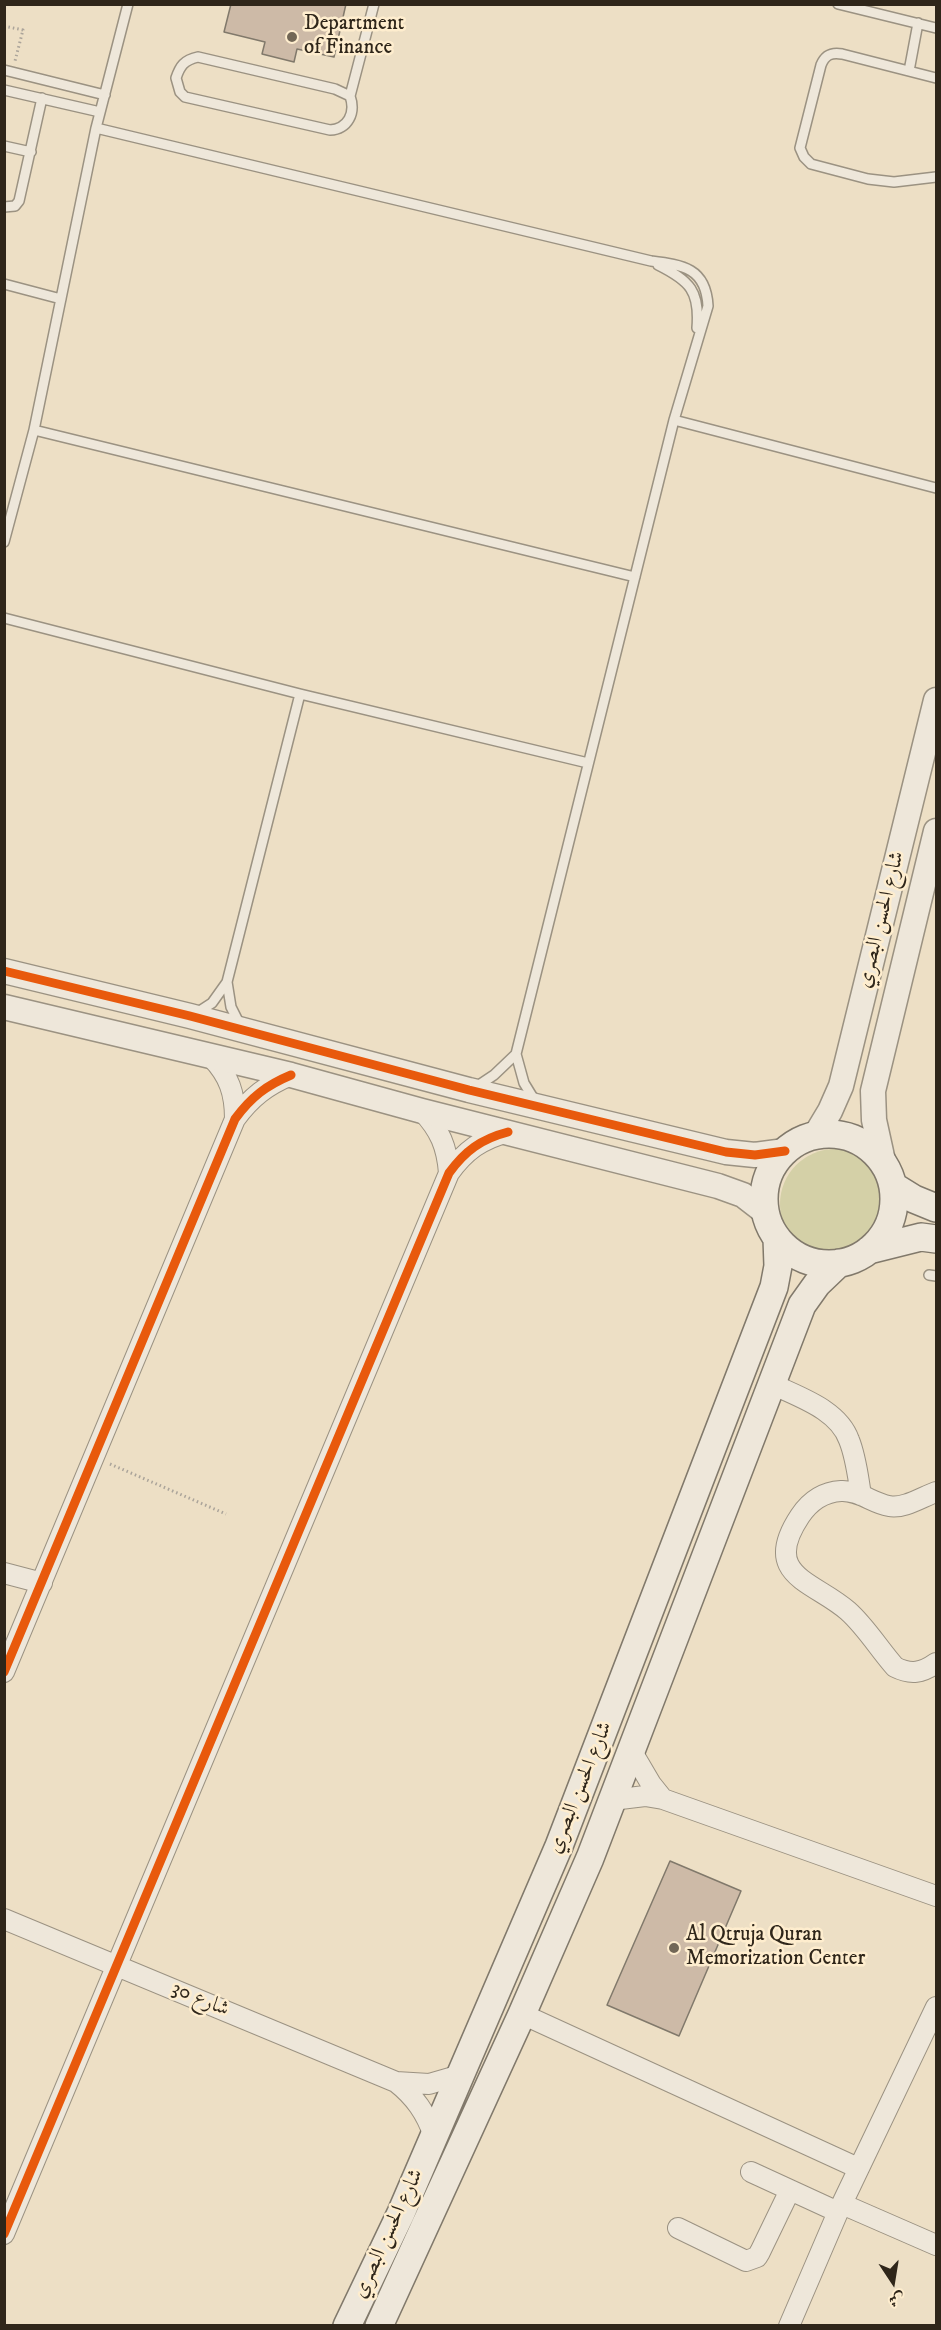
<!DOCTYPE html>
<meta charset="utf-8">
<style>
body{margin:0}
#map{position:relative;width:941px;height:2330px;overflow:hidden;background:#eddfc5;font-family:"IM FELL DW Pica",Amiri,serif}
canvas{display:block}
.frame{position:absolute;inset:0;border:6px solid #2f261a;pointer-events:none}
.north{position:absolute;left:863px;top:2252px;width:60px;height:60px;-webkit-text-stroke:4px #feedce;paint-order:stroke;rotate:168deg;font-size:16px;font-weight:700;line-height:24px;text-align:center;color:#2f261a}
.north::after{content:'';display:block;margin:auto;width:21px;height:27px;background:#2f261a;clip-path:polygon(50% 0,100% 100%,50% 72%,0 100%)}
</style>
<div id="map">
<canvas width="941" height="2330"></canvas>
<div class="frame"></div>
<div class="north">ش</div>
</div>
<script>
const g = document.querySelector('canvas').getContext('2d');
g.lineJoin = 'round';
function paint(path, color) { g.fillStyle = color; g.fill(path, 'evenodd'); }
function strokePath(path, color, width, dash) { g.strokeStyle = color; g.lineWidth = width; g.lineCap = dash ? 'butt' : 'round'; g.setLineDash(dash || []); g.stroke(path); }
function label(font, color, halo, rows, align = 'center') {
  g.font = font + ' "IM FELL DW Pica",Amiri,serif'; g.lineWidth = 5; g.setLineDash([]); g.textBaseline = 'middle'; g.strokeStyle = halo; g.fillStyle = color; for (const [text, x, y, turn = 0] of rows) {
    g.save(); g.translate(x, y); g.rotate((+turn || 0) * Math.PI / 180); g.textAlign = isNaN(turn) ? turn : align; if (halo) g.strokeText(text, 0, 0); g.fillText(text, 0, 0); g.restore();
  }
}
paint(new Path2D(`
 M780 1204a55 55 0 1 1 110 0a55 55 0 1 1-110 0Z`), '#d4d0a7');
const building = new Path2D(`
 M231 4H346L334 57 297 49 294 62 262 54 265 42 224 32Z
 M670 1861 741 1891 679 2036 607 2005Z`);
paint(building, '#cdbaa7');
strokePath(building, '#81796b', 1.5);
const service = new Path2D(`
 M838 4 936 28
 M198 57 335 89 350 96C356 113 348 129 330 130L185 97 180 92 176 78C180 66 184 60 198 57Z
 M4 70 105 95
 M909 71 918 23
 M936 78 842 54C831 52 825 55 821 65L800 148 804 157 811 164 868 179 894 182 936 177
 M4 90 100 112
 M350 96 374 4
 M96 128 651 261C683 265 706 268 708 306L674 420 516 1054 524 1083 535 1101
 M4 146 31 152
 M4 207 15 206 19 201 42 98
 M658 265C690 281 700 291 697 328
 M4 284 61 299
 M674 420 936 488
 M34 430 635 577
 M4 542 34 430 96 128 128 4
 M4 618 300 694 588 763
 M227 982 231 1007 240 1025
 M195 1014 212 1003 227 982 300 694
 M476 1087 494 1075 516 1054
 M929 1275 936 1276`);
const minor = new Path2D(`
 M212 1058C229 1076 235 1093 235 1119
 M422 1111C440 1130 447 1147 449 1173
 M772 1384C798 1397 838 1409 849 1440 856 1457 858 1477 861 1495
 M936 1492C922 1497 904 1509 889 1506 872 1503 859 1490 841 1491 823 1492 810 1501 800 1516 760 1576 814 1581 848 1611 866 1627 879 1649 895 1667 911 1675 922 1673 936 1663
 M4 1573 42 1583
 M4 1672 235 1119C251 1097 267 1085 291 1075
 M631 1750 651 1784 663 1799
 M612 1800 645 1796 663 1799 936 1896
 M4 1919 396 2082C415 2097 426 2113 434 2136
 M522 2014 858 2168
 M396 2082 429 2084 460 2075
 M751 2172 838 2212
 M842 2204 936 2245
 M678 2228 746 2261 757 2257 760 2252 790 2190
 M4 2234 449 1173C465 1151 481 1139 508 1132
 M789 2326 838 2212 936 2007`);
const tertiary = new Path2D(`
 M4 971 190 1016 469 1090 726 1152 755 1155 785 1151
 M4 1007 291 1075 422 1111 718 1186 743 1195 765 1212
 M815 1136 830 1111 841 1086 936 700
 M883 1161 874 1120 873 1091 936 831`);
const secondary = new Path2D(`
 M764 1199a65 65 0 1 1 130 0a65 65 0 1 1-130 0Z
 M893 1186 914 1199 936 1208
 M869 1250 921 1237 936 1239
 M347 2326 401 2213 559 1846 774 1287 778 1266 777 1238
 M379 2326 522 2014 590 1858 802 1305 817 1284 839 1263`);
strokePath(service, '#9b9282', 12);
strokePath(minor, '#9b9282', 22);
strokePath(tertiary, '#9b9282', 27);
strokePath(secondary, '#81796b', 30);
strokePath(new Path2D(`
 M4 26 23 30 15 61
 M110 1464 226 1514`), '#aba49a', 3, [1.5, 3]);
strokePath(service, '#eee7da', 9);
strokePath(minor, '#eee7da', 20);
strokePath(tertiary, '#eee7da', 24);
strokePath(secondary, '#eee7da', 27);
strokePath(new Path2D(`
 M4 971 190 1016 469 1090 726 1152 755 1155 785 1151
 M4 1672 235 1119C251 1097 267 1085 291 1075
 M4 2234 449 1173C465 1151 481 1139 508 1132`), '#e8590c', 9);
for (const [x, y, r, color] of [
 [292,37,6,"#726756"],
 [674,1948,6,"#726756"]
]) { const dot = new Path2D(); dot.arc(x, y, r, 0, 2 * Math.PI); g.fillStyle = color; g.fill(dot); strokePath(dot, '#feedce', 2); }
label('21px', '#2f261a', '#feedce', [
 ["Department",304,25],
 ["of Finance",304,49],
 ["Al Qtruja Quran",686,1936],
 ["Memorization Center",686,1960]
], 'left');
label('21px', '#2f261a', '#feedce', [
 ["شارع الحسن البصري",882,920,-76],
 ["شارع الحسن البصري",581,1788,-68],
 ["شارع 30",200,2000,23],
 ["شارع الحسن البصري",389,2234,-65]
]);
</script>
